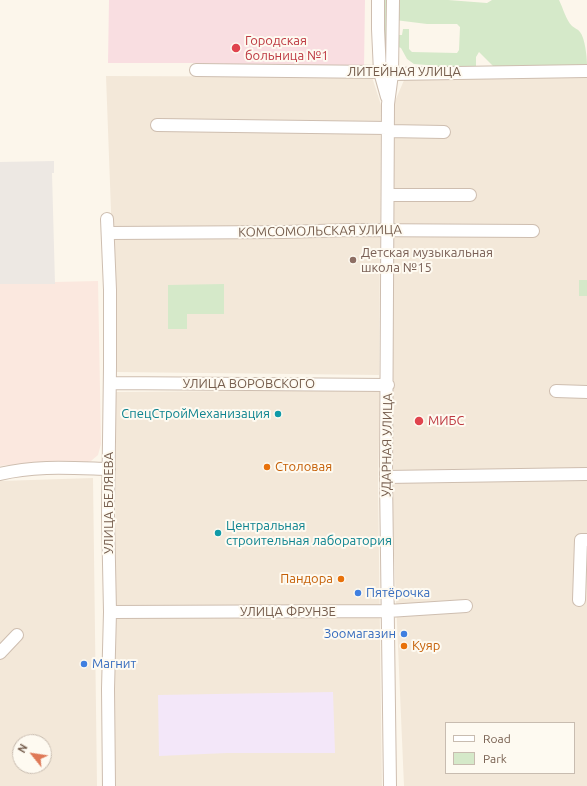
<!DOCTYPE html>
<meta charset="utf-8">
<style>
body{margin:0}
#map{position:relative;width:587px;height:786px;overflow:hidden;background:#fcf6eb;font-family:Ubuntu,sans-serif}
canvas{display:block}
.legend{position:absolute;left:445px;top:722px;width:130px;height:52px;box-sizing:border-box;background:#fefaf1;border:1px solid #c8bcb0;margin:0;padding:5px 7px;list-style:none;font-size:12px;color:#765e4e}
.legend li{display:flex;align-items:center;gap:8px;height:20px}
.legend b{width:20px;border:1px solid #c8bcb0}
.north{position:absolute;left:12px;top:734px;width:40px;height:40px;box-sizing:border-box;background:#fefaf1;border:1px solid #c8bcb0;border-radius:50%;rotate:300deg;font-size:11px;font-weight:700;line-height:16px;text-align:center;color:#765e4e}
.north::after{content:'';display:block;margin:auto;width:14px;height:18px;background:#df7957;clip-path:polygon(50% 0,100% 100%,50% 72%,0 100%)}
</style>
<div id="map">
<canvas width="587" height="786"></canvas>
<ul class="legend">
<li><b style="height:5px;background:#fff"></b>Road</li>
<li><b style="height:11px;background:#d5e9c9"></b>Park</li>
</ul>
<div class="north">N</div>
</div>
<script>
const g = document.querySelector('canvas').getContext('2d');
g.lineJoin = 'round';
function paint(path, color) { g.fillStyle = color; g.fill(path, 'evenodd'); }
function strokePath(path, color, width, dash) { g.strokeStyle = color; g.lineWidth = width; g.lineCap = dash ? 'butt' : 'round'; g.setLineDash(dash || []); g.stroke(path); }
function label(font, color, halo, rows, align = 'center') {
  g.font = font + ' Ubuntu,sans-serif'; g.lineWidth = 4; g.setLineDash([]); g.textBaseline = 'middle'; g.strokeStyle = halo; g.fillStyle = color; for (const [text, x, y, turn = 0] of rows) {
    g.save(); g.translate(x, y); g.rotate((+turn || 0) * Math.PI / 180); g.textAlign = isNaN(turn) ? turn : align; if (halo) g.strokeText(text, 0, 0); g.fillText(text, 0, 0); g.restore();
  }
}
paint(new Path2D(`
 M587 75V786H404L390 461 392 108 405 78ZM446 723H574V773H446Z
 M106 76 372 77 381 105 379 375 117 372Z
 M380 390 378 484 382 786H114L116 392Z
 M93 478 97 786H0V481ZM20 742H44V766H20Z`), '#f3e8d9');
paint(new Path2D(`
 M98 281 101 444 98 455 91 461 81 464 8 465 0 466V284H54L55 282Z`), '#fbe8df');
paint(new Path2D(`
 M54 161V173H52L55 284H0V162Z`), '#ede8e3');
paint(new Path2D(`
 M333 692 335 753H227L159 756 158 695Z`), '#f3e7f9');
paint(new Path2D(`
 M109 0H365L364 68 195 63H108Z`), '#f9dee1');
paint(new Path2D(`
 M384 0H389L387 63 384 59Z
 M392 0H448L487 3 492 0H559C563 8 566 20 572 26 574 28 578 29 580 32 585 38 587 57 587 65L496 69 479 52 476 57V69L435 70 427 65 414 64 407 59 401 48 393 45V35H402L403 29H409V49L412 52 457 53 459 50 460 27 457 24H427L395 20Z
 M579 280H587V296H579Z
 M224 284V314H187V329H168V285Z`), '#d5e9c9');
const minor = new Path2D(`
 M378 0V29L380 72 387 97
 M196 70 380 72 392 74 587 71
 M157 125 388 128
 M388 131 444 132
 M388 195H470
 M107 219 110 290V367L108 515 110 612 108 689 109 786
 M108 233 284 232 350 230 533 231
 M110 383 388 385
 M556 391 587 392
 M0 474C35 465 73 468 109 469
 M386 477 587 474
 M579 600 581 540H587
 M110 612 388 611 466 606
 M0 653 17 635
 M390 786 386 477 388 104 392 74 393 0`);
strokePath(minor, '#cebeb0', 14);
strokePath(minor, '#fff', 12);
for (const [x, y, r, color] of [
 [236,48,5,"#e0444e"],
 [353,260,4,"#8d6e63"],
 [278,414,4,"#0f9aa8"],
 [419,421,5,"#e0444e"],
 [267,467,4,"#e8710a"],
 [218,533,4,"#0f9aa8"],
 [341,579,4,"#e8710a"],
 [358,593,4,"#3f7fe0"],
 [404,634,4,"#3f7fe0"],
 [404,646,4,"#e8710a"],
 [84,664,4,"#3f7fe0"]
]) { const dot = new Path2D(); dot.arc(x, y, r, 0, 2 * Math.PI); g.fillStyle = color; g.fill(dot); strokePath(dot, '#fefaf1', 1.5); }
label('13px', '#be3a42', '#fefaf1', [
 ["Городская",245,41],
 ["больница №1",245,56],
 ["МИБС",428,421]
], 'left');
label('13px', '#765e4e', '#fefaf1', [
 ["ЛИТЕЙНАЯ УЛИЦА",404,72],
 ["КОМСОМОЛЬСКАЯ УЛИЦА",320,231,-1],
 ["УЛИЦА ВОРОВСКОГО",249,384],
 ["УДАРНАЯ УЛИЦА",387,445,-89],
 ["УЛИЦА БЕЛЯЕВА",109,503,-90],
 ["УЛИЦА ФРУНЗЕ",288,612]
]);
label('13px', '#785e54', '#fefaf1', [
 ["Детская музыкальная",361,253],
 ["школа №15",361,268]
], 'left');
label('13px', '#0d838f', '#fefaf1', [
 ["СпецСтройМеханизация",270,414],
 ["Центральная",226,526,"left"],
 ["строительная лаборатория",226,541,"left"]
], 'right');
label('13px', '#c56008', '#fefaf1', [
 ["Столовая",275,467],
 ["Пандора",333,579,"right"],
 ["Куяр",412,646]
], 'left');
label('13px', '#366cbe', '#fefaf1', [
 ["Пятёрочка",366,593],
 ["Зоомагазин",396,634,"right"],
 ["Магнит",92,664]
], 'left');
</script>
